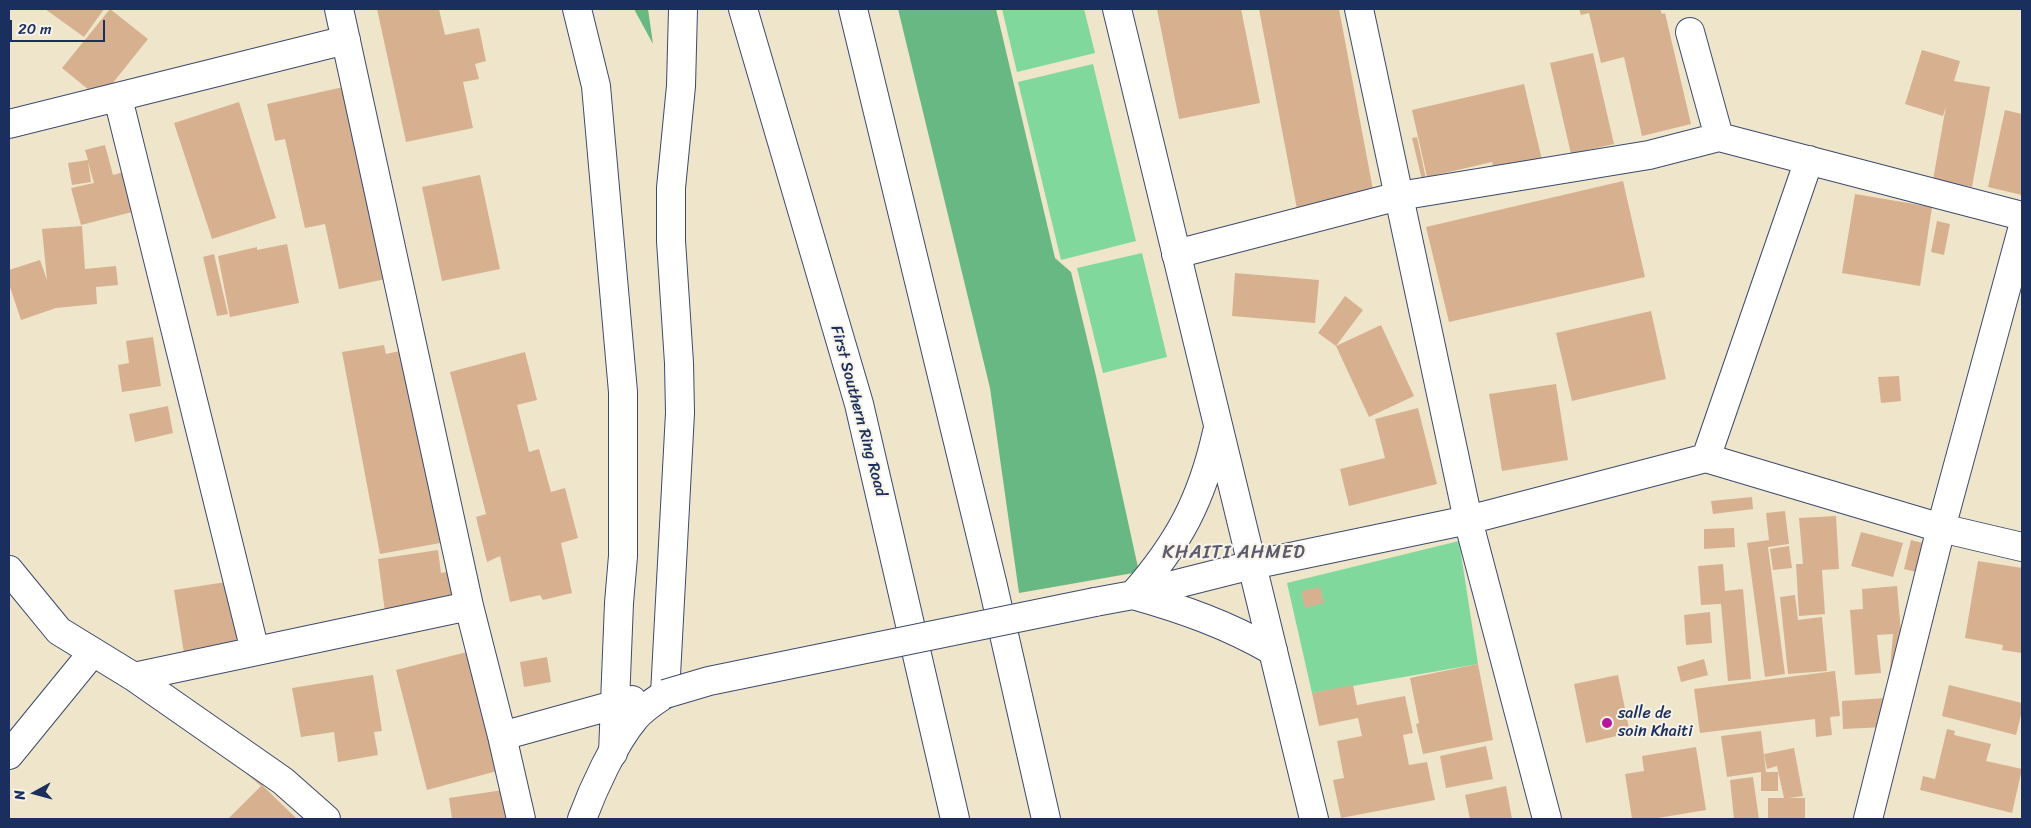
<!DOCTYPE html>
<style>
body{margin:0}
#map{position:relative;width:2031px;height:828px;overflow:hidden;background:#efe5ca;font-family:Sriracha,sans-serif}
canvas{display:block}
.frame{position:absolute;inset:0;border:10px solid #1b2f5e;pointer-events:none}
.north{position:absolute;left:10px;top:768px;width:50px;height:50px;-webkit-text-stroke:4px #f7f3e8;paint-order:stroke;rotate:263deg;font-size:14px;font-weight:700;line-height:20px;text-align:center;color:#1b2f5e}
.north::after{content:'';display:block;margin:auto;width:18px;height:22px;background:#1b2f5e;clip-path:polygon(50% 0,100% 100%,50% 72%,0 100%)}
.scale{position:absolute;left:10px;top:20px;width:95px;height:22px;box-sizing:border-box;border:2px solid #1b2f5e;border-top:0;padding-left:6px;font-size:15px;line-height:18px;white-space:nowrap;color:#1b2f5e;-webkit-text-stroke:4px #f7f3e8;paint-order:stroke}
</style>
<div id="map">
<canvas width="2031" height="828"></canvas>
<div class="frame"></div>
<div class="north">N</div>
<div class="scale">20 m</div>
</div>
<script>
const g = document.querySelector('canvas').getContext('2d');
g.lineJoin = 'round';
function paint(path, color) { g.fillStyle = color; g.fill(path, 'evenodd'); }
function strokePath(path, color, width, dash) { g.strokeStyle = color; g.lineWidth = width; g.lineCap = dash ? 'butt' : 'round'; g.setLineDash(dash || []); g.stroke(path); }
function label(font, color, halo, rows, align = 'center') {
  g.font = font + ' Sriracha,sans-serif'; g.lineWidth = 4; g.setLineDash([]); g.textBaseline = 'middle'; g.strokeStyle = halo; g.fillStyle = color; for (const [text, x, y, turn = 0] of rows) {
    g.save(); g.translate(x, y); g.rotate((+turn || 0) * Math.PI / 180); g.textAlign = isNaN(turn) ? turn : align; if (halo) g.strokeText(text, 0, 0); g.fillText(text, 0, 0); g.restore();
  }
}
paint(new Path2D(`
 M1002 9H1084L1095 53 1017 72Z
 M1093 64 1136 241 1061 260 1018 82Z
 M1142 253 1167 357 1103 373 1077 268Z
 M1459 541 1478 664 1312 693 1287 583Z`), '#81d89c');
paint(new Path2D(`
 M634 9H648L653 44Z
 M898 9H996L1055 258 1071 272 1096 376 1139 572 1019 593 990 388Z`), '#68b884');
paint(new Path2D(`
 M45 9H104L84 37Z
 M110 9 148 39 100 99 62 68Z
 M377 9H439L445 35 479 28 486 61 475 64 479 79 463 82 473 128 406 142Z
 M1157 9H1241L1260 103 1179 119Z
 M1259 9H1339L1374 195 1297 209Z
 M1579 9H1660L1662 14 1665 13 1691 124 1642 136 1624 57 1601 63 1589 13 1581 15Z
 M1922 50 1960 61 1954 81 1990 87 1972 187 1933 180 1946 106 1943 116 1905 104Z
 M1593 53 1614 144 1571 154 1550 63Z
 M1524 84 1542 160 1494 171 1492 162 1427 177 1412 110Z
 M348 86 390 278 339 289 325 224 305 228 285 139 275 141 267 104Z
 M239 102 276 218 212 239 174 123Z
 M2005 110 2022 114V195L1988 187Z
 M1417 137 1426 179 1422 180 1412 138Z
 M105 145 113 175 134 169 144 209 81 225 71 188 94 183 88 162 91 182 72 185 68 163 88 160 85 150Z
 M480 175 500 269 442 281 422 187Z
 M1623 181 1645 277 1449 322 1426 227Z
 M1855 194 1932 207 1920 286 1842 273Z
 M1937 221 1950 224 1944 255 1931 252Z
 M82 226 85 269 116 266 118 285 96 287 97 304 56 308 21 320 9 284V270L40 260 47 280 42 229Z
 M287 244 299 303 230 317 218 256 257 247V250Z
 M214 254 228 314 217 316 203 257Z
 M1235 273 1319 280 1315 323 1232 316Z
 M1345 296 1363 310 1336 346 1381 325 1414 396 1369 417 1336 346 1318 333Z
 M1651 311 1666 379 1572 401 1556 333Z
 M153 337 161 386 122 392 118 365 129 363 126 341Z
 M384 345 386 354 414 348 451 541 380 554 342 352Z
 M525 352 537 400 517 405 529 452 539 449 551 492 565 488 578 538 561 543 572 593 543 600 540 595 510 602 500 556 487 562 476 517 486 514 450 372Z
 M1899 376 1901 401 1881 403 1878 377Z
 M1556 384 1568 460 1502 471 1489 394Z
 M168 406 173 433 135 442 129 414Z
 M1418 408 1437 484 1349 506 1340 469 1385 458 1375 419Z
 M1752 497 1753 509 1713 514 1711 501Z
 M1785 511 1789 544 1768 547 1785 674 1765 677 1747 543 1769 540 1766 513Z
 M1836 516 1839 569 1822 570 1825 614 1799 616 1796 564H1803L1799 518Z
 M1734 528 1735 547 1704 549V529Z
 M1861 532 1903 543 1893 577 1851 566Z
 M1911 540 1936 546 1929 575 1904 569Z
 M1789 546 1792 568 1773 570 1770 549Z
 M438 550 441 573 458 570 462 601 385 612 378 559Z
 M1978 561 2022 568V653L2002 650 2003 645 1965 638Z
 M1723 564 1725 591 1743 589 1751 679 1728 681 1721 604 1701 605 1698 566Z
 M226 582 251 656 186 666 174 590Z
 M1897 586 1901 633H1896L1913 635 1908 681 1889 679 1893 634 1877 635 1881 673 1855 675 1850 610 1863 609 1862 589Z
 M1320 587 1324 603 1305 608 1301 591Z
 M1795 595 1798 620 1822 617 1827 671 1788 674 1780 597Z
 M1710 612 1712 643 1686 645 1684 615Z
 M467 652 497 771 427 790 396 670Z
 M547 657 551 682 524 687 520 662Z
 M1704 659 1708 675 1681 682 1677 667Z
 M1478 664 1493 740 1423 754 1416 724 1419 723 1410 678Z
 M1835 671 1840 716 1830 717 1832 735 1816 737 1815 719 1700 733 1694 689Z
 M373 675 382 731 374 732 378 755 338 762 334 732 301 737 292 688Z
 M1618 675 1630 733 1586 743 1574 684Z
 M1353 685 1357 705 1405 696 1413 733 1403 735 1409 765 1427 762 1435 800 1341 818 1333 780 1344 778 1337 741 1362 736 1358 718 1319 726 1312 693Z
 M1949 685 2022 703V711L2016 735 1942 716Z
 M1885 698 1886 727 1843 729 1842 701Z
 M191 727 275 772 263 786 297 819H228L261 786Z
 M1947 729 1955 731 1954 735 1991 744 1986 761 2022 769 2012 813 1920 790 1923 776 1935 779Z
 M1761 731 1766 772H1778V791H1761V772L1727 777 1721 736Z
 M1486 746 1493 779 1446 788 1440 756Z
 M1696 747 1706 810 1652 819H1632L1625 774 1644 771 1642 756Z
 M1794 748 1803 796 1789 798H1805V819H1768V798H1784L1777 766 1767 769 1764 754Z
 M1753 777 1759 819H1734L1730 780Z
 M1506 786 1512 819H1470L1465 795Z
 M510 789 515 819H452L449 798Z`), '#d7b18f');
const street = new Path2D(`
 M339 9 469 606 502 736 521 819
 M577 9 596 86 623 392V556L619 603 613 753
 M1359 9 1468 520 1547 819
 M1690 32 1719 137
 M118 98 255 651
 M9 124 346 40
 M1176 254 1399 196 1649 155 1719 137 2022 216
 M1706 458 1941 528 2022 547
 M9 570 59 631 134 677 469 606
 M134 677 283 781 326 819
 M502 736 632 700
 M9 755 93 652
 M1314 819 1252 565 1468 520 1706 458 1809 160
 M1868 819 1941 528 2022 230`);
const secondary = new Path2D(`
 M1217 432C1202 499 1179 543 1133 595 1183 609 1228 625 1273 651
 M1095 602 1133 595 1252 565 1117 9
 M582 819C593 789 614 743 635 718 643 708 655 701 665 694`);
const highway = new Path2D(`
 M743 9 859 404 955 819
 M853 9 993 586 1046 819
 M665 694 680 413 679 363 671 241V188L681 86 683 9`);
strokePath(street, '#3b4a6e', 30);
strokePath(secondary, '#3b4a6e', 30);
strokePath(highway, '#3b4a6e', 30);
strokePath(street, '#fff', 28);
strokePath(secondary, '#fff', 28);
strokePath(highway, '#fff', 28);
const secondaryBridge = new Path2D(`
 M665 694 709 681 1095 602`);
strokePath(secondaryBridge, '#3b4a6e', 30, []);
strokePath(secondaryBridge, '#fff', 28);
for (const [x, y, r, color] of [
 [1607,723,6,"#b5179e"]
]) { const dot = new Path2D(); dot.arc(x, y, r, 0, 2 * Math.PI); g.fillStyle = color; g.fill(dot); strokePath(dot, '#f7f3e8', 2); }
label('16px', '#1b2f5e', '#f7f3e8', [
 ["First Southern Ring Road",858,411,75]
]);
label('16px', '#1b2f5e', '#f7f3e8', [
 ["salle de",1618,714],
 ["soin Khaiti",1618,732]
], 'left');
g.letterSpacing = '1px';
label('19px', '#5d5c6f', '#f7f3e8', [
 ["KHAITI AHMED",1234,553]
]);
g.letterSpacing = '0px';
</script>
